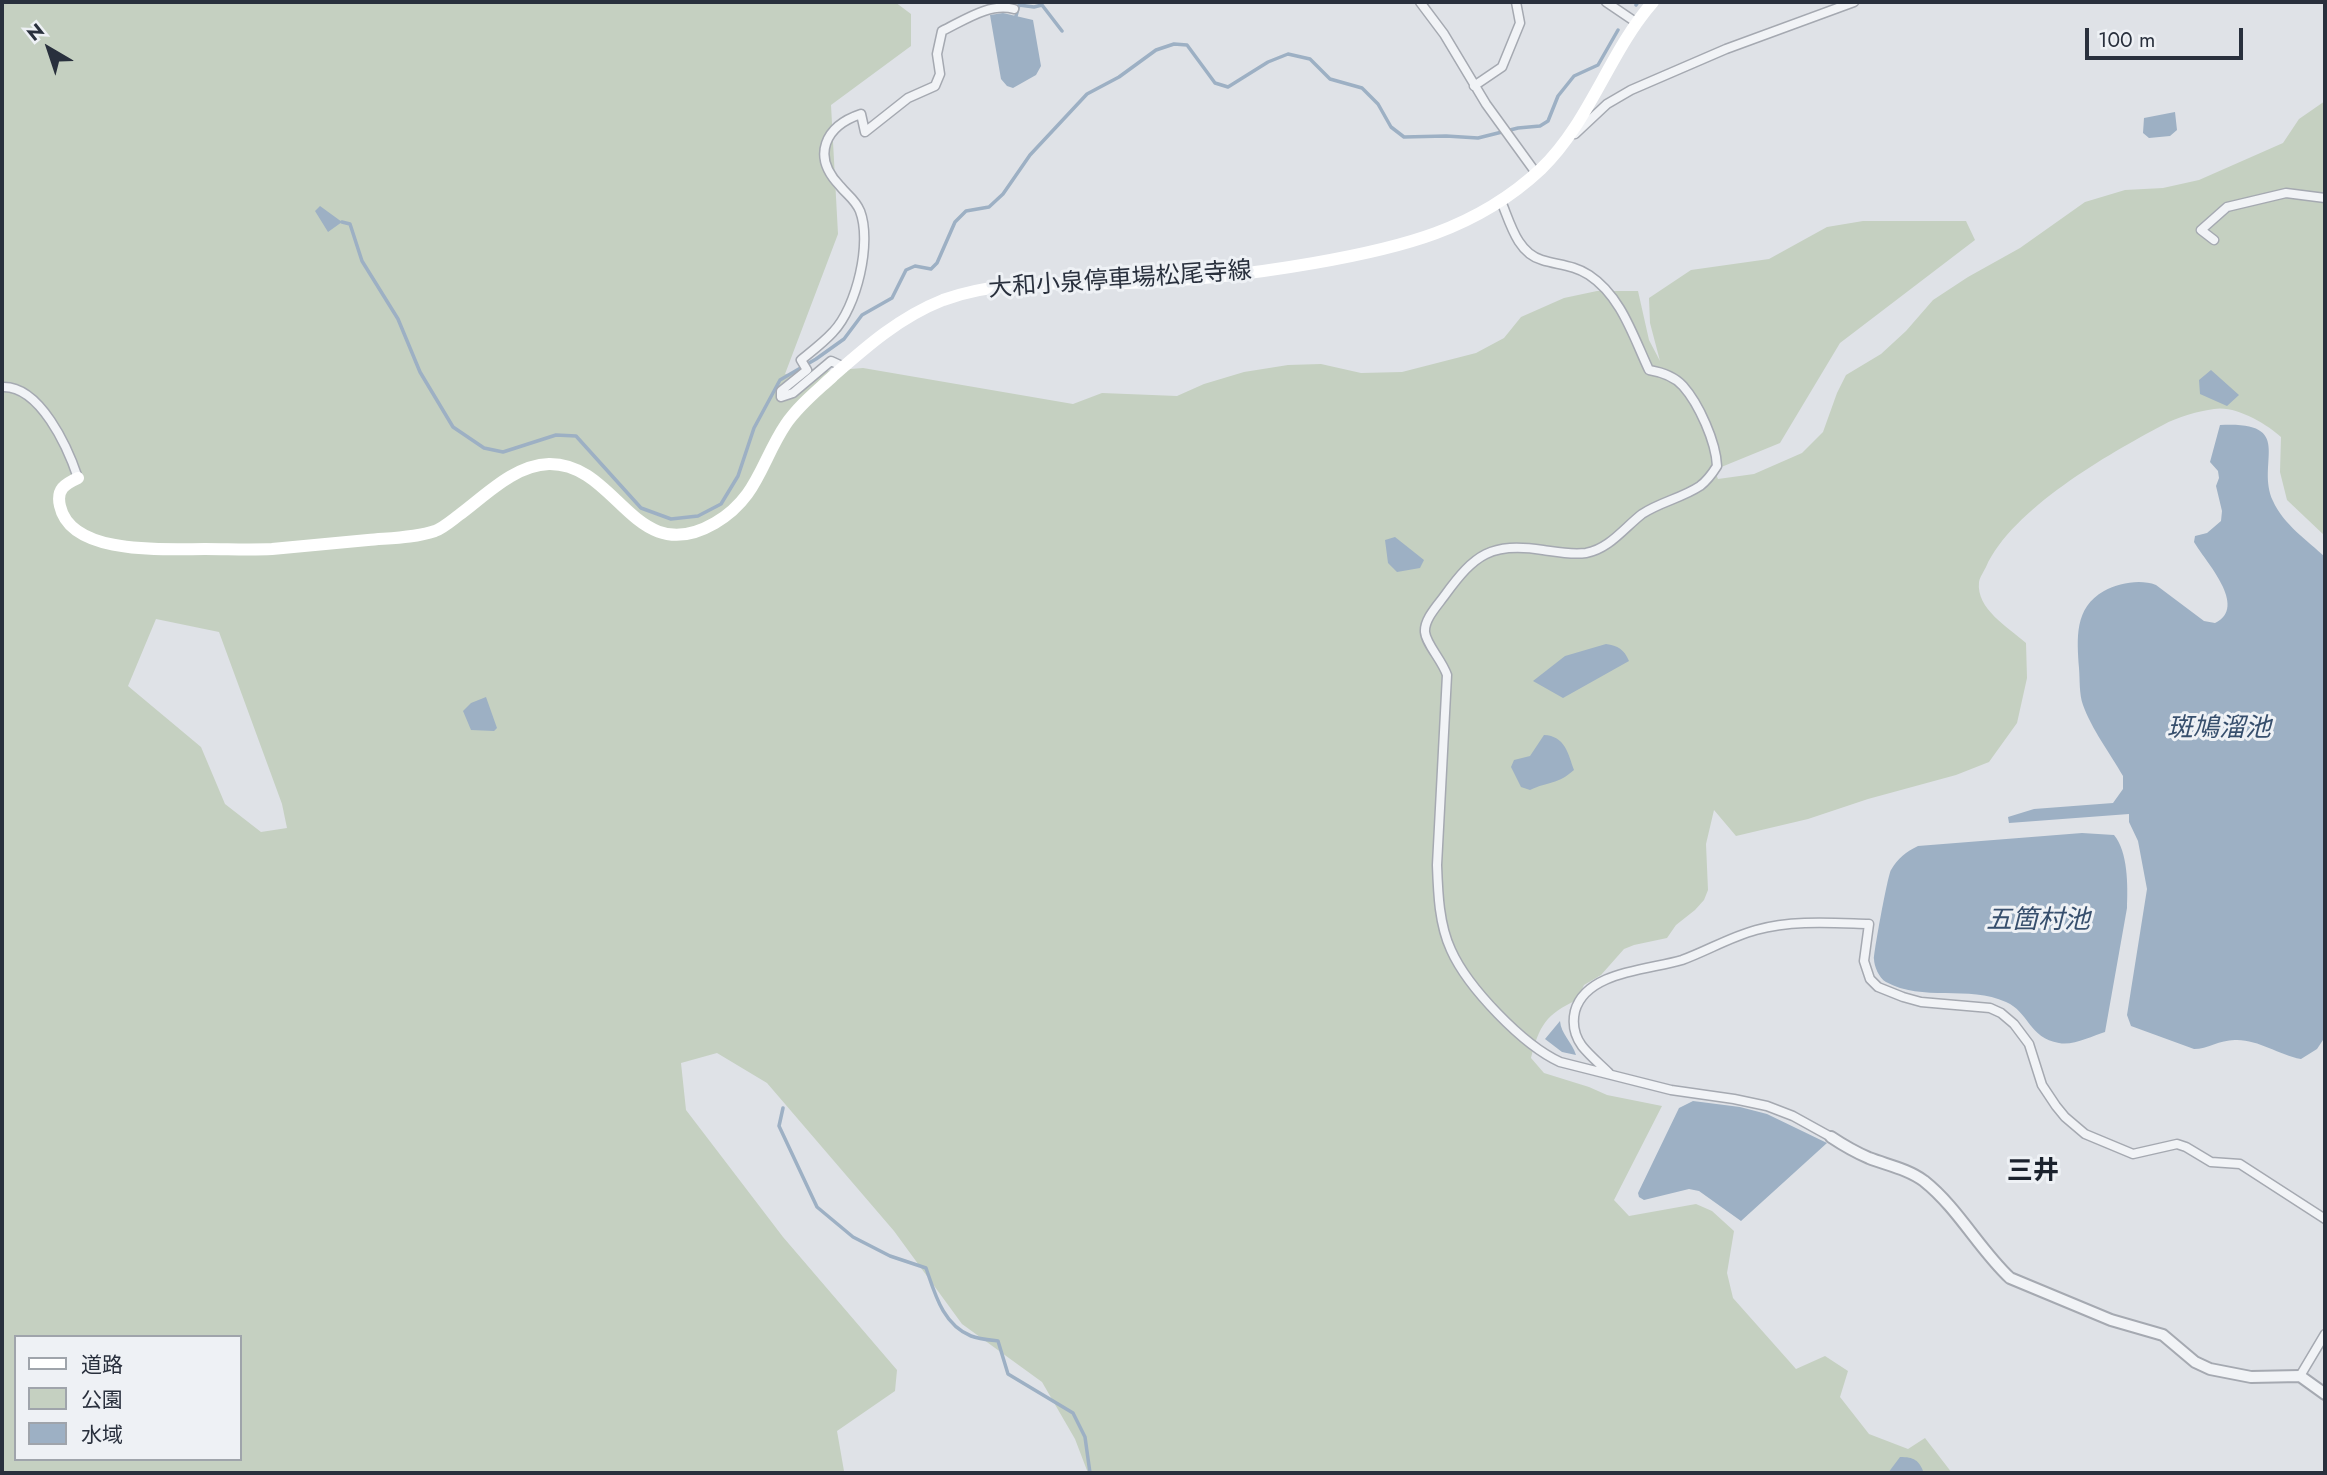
<!DOCTYPE html>
<meta charset="utf-8">
<style>
body{margin:0}
#map{position:relative;width:2327px;height:1475px;overflow:hidden;background:#dfe2e7;font-family:Jost,"Noto Sans JP",sans-serif}
canvas{display:block}
.frame{position:absolute;inset:0;border:4px solid #29303d;pointer-events:none}
.legend{position:absolute;left:14px;top:1335px;width:228px;height:126px;box-sizing:border-box;background:#eef1f5;border:2px solid #9fa4ab;margin:0;padding:9px 12px;list-style:none;font-size:21px;color:#29303d}
.legend li{display:flex;align-items:center;gap:14px;height:35px}
.legend b{width:35px;border:2px solid #9fa4ab}
.north{position:absolute;left:14px;top:14px;width:70px;height:70px;-webkit-text-stroke:5px #eef1f5;paint-order:stroke;rotate:321deg;font-size:19px;font-weight:700;line-height:28px;text-align:center;color:#29303d}
.north::after{content:'';display:block;margin:auto;width:24px;height:32px;background:#29303d;clip-path:polygon(50% 0,100% 100%,50% 72%,0 100%)}
.scale{position:absolute;left:2085px;top:28px;width:158px;height:32px;box-sizing:border-box;border:4px solid #29303d;border-top:0;padding-left:9px;font-size:21px;line-height:24px;white-space:nowrap;color:#29303d;-webkit-text-stroke:5px #eef1f5;paint-order:stroke}
</style>
<div id="map">
<canvas width="2327" height="1475"></canvas>
<div class="frame"></div>
<ul class="legend">
<li><b style="height:9px;background:#fff"></b>道路</li>
<li><b style="height:19px;background:#c5d0c1"></b>公園</li>
<li><b style="height:19px;background:#9db0c4"></b>水域</li>
</ul>
<div class="north">N</div>
<div class="scale">100 m</div>
</div>
<script>
const g = document.querySelector('canvas').getContext('2d');
g.lineJoin = 'round';
function paint(path, color) { g.fillStyle = color; g.fill(path, 'evenodd'); }
function strokePath(path, color, width, dash) { g.strokeStyle = color; g.lineWidth = width; g.lineCap = dash ? 'butt' : 'round'; g.setLineDash(dash || []); g.stroke(path); }
function label(font, color, halo, rows, align = 'center') {
  g.font = font + ' Jost,"Noto Sans JP",sans-serif'; g.lineWidth = 6; g.setLineDash([]); g.textBaseline = 'middle'; g.strokeStyle = halo; g.fillStyle = color; for (const [text, x, y, turn = 0] of rows) {
    g.save(); g.translate(x, y); g.rotate((+turn || 0) * Math.PI / 180); g.textAlign = isNaN(turn) ? turn : align; if (halo) g.strokeText(text, 0, 0); g.fillText(text, 0, 0); g.restore();
  }
}
paint(new Path2D(`
 M2 2H895L911 14V46L831 105 838 234 785 374 863 368 1073 404 1102 393 1177 396 1204 384 1244 372 1288 365 1321 364 1361 373 1402 372 1476 353 1504 338 1521 317 1564 298 1597 291H1638L1649 340 1660 361 1650 323 1649 298 1691 270 1769 259 1827 227 1863 221H1966L1975 240 1840 343 1780 443 1714 470 1718 479 1754 474 1802 453 1823 432 1837 393 1846 375 1881 354 1906 331 1933 300 1968 277 2020 248 2085 202 2125 190 2163 188 2199 180 2283 143 2299 119 2325 101V536L2287 500 2280 472 2281 437C2267 424 2235 405 2214 409 2199 411 2177 417 2163 425 2108 454 2012 509 1986 567 1984 571 1980 577 1979 582 1976 609 2008 627 2026 643L2027 678 2017 723 1989 762 1956 775 1868 799 1808 819 1736 836 1714 810 1706 844 1708 890 1704 900 1695 910 1676 925 1667 938 1634 945 1624 949 1601 975 1584 985 1577 1000C1546 1014 1539 1026 1531 1058L1544 1073 1589 1087 1607 1095 1662 1106 1614 1200 1629 1216 1696 1204 1712 1211 1734 1231 1727 1273 1733 1298 1796 1369 1825 1356 1848 1371 1840 1397 1869 1434 1908 1449 1925 1438 1952 1473H1088L1075 1439 1042 1382 962 1324 894 1231 767 1083 717 1053 681 1063 686 1110 783 1237 897 1370 895 1391 837 1431 844 1471 856 1473H2ZM156 619 219 632 282 804 287 828 261 832 225 804 201 747 128 686ZM16 1337H240V1459H16Z`), '#c5d0c1');
paint(new Path2D(`
 M1003 13 1033 20 1041 66 1036 75 1013 88 1007 86 1001 79 990 15Z
 M2175 112 2177 130 2170 136 2149 138 2143 133 2144 118Z
 M320 206 342 222 328 232 315 211Z
 M2211 370 2239 395 2227 406 2200 394 2199 380Z
 M2220 425C2297 421 2255 462 2273 501 2283 524 2308 541 2325 557V1037L2317 1049 2301 1059C2279 1055 2259 1040 2237 1040 2221 1039 2208 1049 2194 1049L2131 1026 2127 1015 2147 889 2138 841 2129 822V814L2009 823 2008 817 2034 809 2113 803 2123 789V776C2111 755 2091 728 2083 705 2079 694 2080 680 2079 668 2077 638 2074 608 2104 591 2119 583 2140 579 2156 585L2204 621 2215 623C2249 607 2205 561 2194 542L2195 536 2207 533 2221 521 2222 511 2216 486 2219 478 2218 471 2210 462Z
 M1395 537 1424 560 1420 568 1397 572 1388 563 1385 540Z
 M1606 644C1618 646 1624 649 1629 661L1563 698 1533 681 1565 656Z
 M486 697 497 728 494 731 471 730 463 711 471 703Z
 M1544 735C1565 736 1568 753 1574 770 1557 785 1549 781 1530 790L1521 787 1511 767 1514 760 1530 756Z
 M2082 833 2114 835C2128 852 2128 885 2127 908L2105 1032C2092 1036 2073 1046 2059 1043 2029 1038 2029 1012 2006 1002 1969 985 1922 1002 1886 982 1879 978 1874 966 1874 959 1874 951 1888 874 1891 870 1898 858 1906 852 1918 846Z
 M1560 1021C1561 1034 1572 1042 1576 1055L1562 1052 1545 1039Z
 M1693 1101 1740 1107 1767 1114 1827 1143 1741 1221 1699 1191 1689 1189 1644 1200 1639 1197 1638 1193 1679 1108Z
 M1900 1457C1914 1457 1919 1460 1924 1473H1888Z`), '#9db0c4');
strokePath(new Path2D(`
 M1636 5 1638 2
 M1016 16 1019 5 1034 7 1042 5 1062 31
 M342 222 350 224 362 261 398 319 420 372 453 427 484 448 503 452 556 435 576 436 641 508 671 519 698 516 721 504 738 476 754 428 780 380 816 359 844 339 862 315 892 298 906 270 915 266 931 269 937 263 955 222 966 211 989 207 1003 194 1030 155 1087 94 1119 77 1156 50 1174 44 1187 45 1215 83 1228 87 1268 62 1288 54 1310 59 1330 79 1362 88 1378 104 1391 127 1404 137 1446 136 1478 138 1518 128 1540 126 1548 121 1558 96 1574 76 1598 65 1618 30
 M783 1108 779 1126 817 1207 853 1237 890 1256 926 1268C935 1294 943 1325 971 1336 979 1339 990 1340 998 1341L1008 1374 1073 1413 1085 1437 1090 1473`), '#9db0c4', 3.5);
const minor = new Path2D(`
 M1420 2 1444 34 1486 104 1536 173
 M1606 2 1637 23
 M1474 86 1502 67 1520 23 1516 2
 M1575 134 1607 104 1631 90 1726 49 1854 2
 M1501 201C1510 222 1517 253 1542 260 1558 265 1574 265 1589 275 1621 296 1633 336 1649 370 1661 372 1674 376 1683 386 1699 404 1716 442 1717 466 1712 474 1708 480 1700 486 1682 498 1660 502 1642 514 1624 528 1609 549 1586 553 1571 555 1557 552 1543 550 1491 542 1475 554 1445 595 1438 605 1424 619 1425 632 1426 644 1442 660 1447 675L1437 865C1438 893 1439 924 1451 950 1468 988 1523 1045 1560 1062L1671 1090 1734 1099 1767 1106 1793 1116 1831 1137
 M2214 240 2201 230 2227 207 2286 193 2325 198
 M844 367 831 361 793 393 781 397V391L807 370 801 360C812 351 824 342 833 332 857 307 872 242 860 211 855 199 847 195 840 186 811 156 825 126 861 114L865 132 908 98 935 86 940 74 937 54 942 31C963 21 990 2 1014 9
 M2 387C40 385 68 448 78 478
 M1609 1073C1600 1064 1590 1056 1582 1046 1574 1035 1572 1024 1575 1011 1586 971 1649 970 1682 960 1707 951 1730 937 1756 930 1793 920 1831 923 1869 924L1864 961 1870 979 1878 987 1903 997 1921 1002 1990 1008 2001 1013 2014 1024 2029 1044 2042 1085 2056 1106 2065 1117 2085 1134 2133 1154 2177 1144 2186 1147 2211 1162 2240 1164 2325 1219
 M2300 1376 2325 1334`);
const tertiary = new Path2D(`
 M1831 1137C1843 1145 1855 1152 1869 1158 1887 1165 1908 1169 1924 1181 1958 1208 1979 1249 2010 1278L2111 1320 2163 1335 2195 1362 2210 1369 2251 1377 2300 1376 2325 1394`);
strokePath(minor, '#a5a9b1', 11);
strokePath(tertiary, '#a5a9b1', 14);
strokePath(minor, '#f1f3f6', 8);
strokePath(tertiary, '#f1f3f6', 10);
strokePath(new Path2D(`
 M78 478C65 484 56 489 60 506 71 556 166 549 205 549 228 549 250 550 272 549 304 546 336 543 368 540 390 538 414 538 435 531 443 528 451 521 459 515 485 496 514 465 549 464 618 463 634 570 715 523 758 498 761 461 786 424 799 405 817 391 833 376 867 346 900 317 943 300 1000 279 1064 284 1124 283 1189 281 1251 274 1314 263 1400 248 1476 230 1541 169 1590 122 1609 52 1653 2`), '#fff', 12);
label('24px', '#29303d', '#eef1f5', [
 ["大和小泉停車場松尾寺線",1120,281,-4]
]);
label('italic 26px', '#374f6d', '#eef1f5', [
 ["斑鳩溜池",2219,730],
 ["五箇村池",2038,922]
]);
label('bold 26px', '#1b222d', '#eef1f5', [
 ["三井",2033,1173]
]);
</script>
